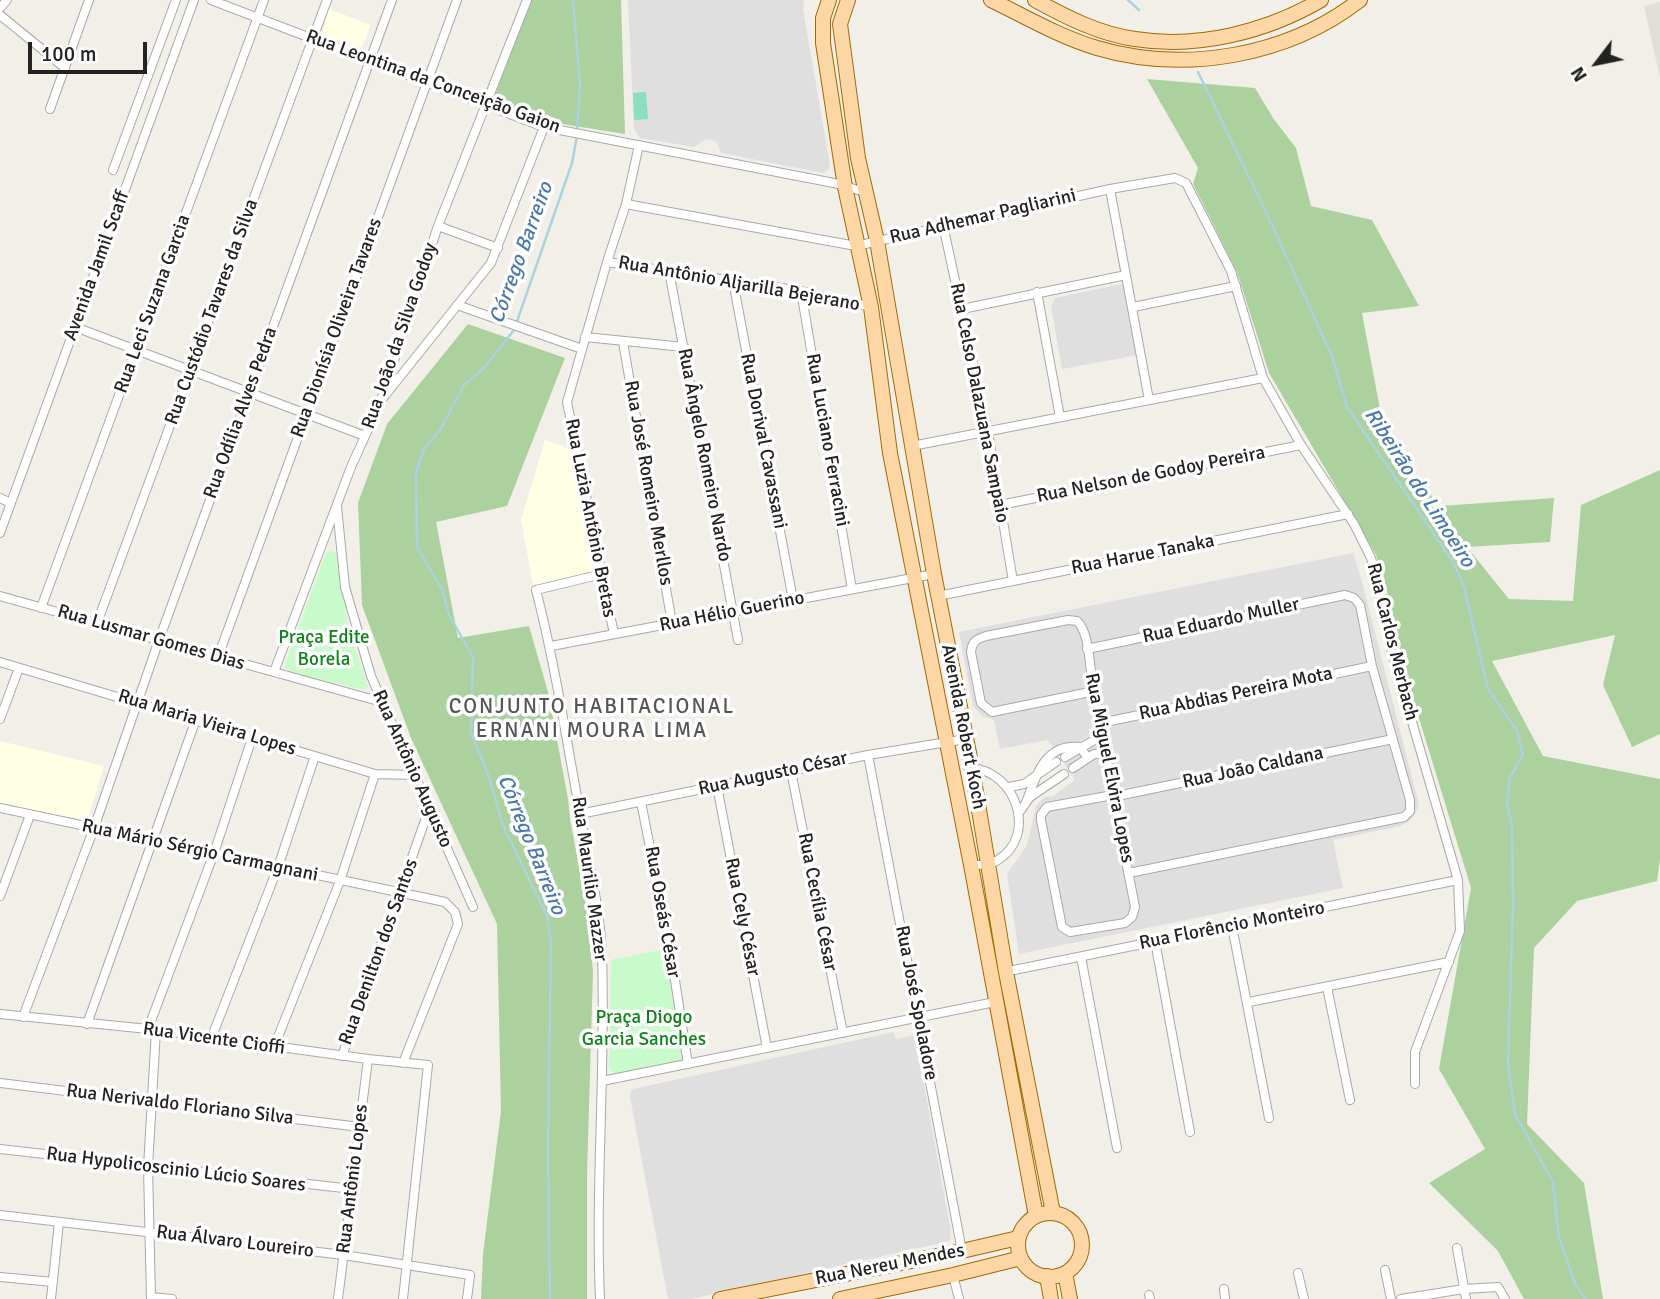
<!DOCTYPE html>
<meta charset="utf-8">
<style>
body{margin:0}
#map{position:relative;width:1660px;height:1299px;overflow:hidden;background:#f2efe9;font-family:Signika,sans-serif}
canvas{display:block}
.north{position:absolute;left:1562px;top:28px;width:70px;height:70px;-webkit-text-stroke:5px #fff;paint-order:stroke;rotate:238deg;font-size:19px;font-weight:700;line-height:28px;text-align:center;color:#222}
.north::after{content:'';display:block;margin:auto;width:24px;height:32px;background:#222;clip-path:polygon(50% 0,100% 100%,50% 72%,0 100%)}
.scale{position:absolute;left:28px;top:42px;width:119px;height:32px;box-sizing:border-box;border:4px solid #222;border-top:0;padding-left:9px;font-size:21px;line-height:24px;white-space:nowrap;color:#222;-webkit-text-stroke:5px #fff;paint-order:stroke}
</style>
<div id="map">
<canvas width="1660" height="1299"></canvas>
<div class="north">N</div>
<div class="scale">100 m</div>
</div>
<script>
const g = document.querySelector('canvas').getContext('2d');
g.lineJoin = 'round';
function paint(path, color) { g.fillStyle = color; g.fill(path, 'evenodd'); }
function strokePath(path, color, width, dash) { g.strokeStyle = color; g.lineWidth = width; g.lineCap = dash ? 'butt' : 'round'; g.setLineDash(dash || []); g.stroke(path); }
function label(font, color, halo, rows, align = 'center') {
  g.font = font + ' Signika,sans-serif'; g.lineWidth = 7; g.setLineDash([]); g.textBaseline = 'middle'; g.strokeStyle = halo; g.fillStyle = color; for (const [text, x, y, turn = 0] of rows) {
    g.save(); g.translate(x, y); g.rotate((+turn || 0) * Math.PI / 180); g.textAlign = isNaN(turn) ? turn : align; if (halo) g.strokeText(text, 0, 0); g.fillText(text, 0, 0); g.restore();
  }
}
paint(new Path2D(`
 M628 0H804L803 9 830 165 828 170 823 173 721 153 716 141 706 139 694 147 640 138 634 128Z
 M1122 284 1124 286 1138 355 1062 369 1051 306 1055 298Z
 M1353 553 1363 585 1418 801 1419 807 1411 820 1401 826 1333 840 1343 888 1019 954 1007 874 1027 845 1036 806 1044 797 1053 796 1075 780 1048 740 1000 749 994 720 983 717 973 706 959 632Z
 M893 1032 896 1039 915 1035 951 1232 950 1241 691 1299H668L630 1097 631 1091 633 1089Z`), '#e0dfdf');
paint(new Path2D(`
 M329 9 371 25 362 47H355L322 34Z
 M545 440 572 449 596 572 533 585 521 520Z
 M0 741 104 766 87 821 0 804Z`), '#ffffe5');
paint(new Path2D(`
 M1660 2V78L1644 6Z`), '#e1dfda');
paint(new Path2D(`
 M531 0H621L625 134 562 124 499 103 495 95Z
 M1147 79 1255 88 1273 118 1296 148 1311 206 1372 220 1419 306 1362 313 1386 441 1440 506 1554 498 1550 542 1467 547 1509 599 1573 601 1581 505 1660 470V734L1632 747 1603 685 1615 635 1492 661 1543 756 1660 779V859L1657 881 1577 901 1534 948 1527 1124 1584 1183 1603 1299H1524L1498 1251 1429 1183 1485 1149 1439 1069 1471 888 1399 653 1390 602 1376 555 1269 373 1237 272 1193 184 1198 168Z
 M468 324 565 358 507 506 436 522 458 638 529 626 548 692 568 799 570 819 585 898 593 971 587 1175V1299H481L483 1254 501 1111 497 924 411 738 362 605 358 503 387 424Z`), '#add19e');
paint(new Path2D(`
 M331 551 335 552 338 557 348 626 368 687 364 690 291 672 284 667 324 558 327 552Z
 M670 948 684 1060 613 1075 609 1066 611 960Z`), '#c8facc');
paint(new Path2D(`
 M646 92 648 119 634 120 633 93Z`), '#88e0be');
strokePath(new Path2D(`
 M573 0 580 86 577 130
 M1128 0 1139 10
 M1198 72 1267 214 1332 356 1347 407 1453 562 1464 587 1488 689 1517 731 1523 755 1510 777 1507 802 1512 827 1513 905 1508 1064 1515 1114 1553 1182 1559 1237 1575 1283 1585 1299
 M550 1299 548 1151 551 942 547 916 503 826 489 777 471 732 473 657 449 615 443 591 417 547 416 473 424 449 440 430 464 385 484 368 514 330 572 163 577 136`), '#aad3df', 2.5);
const street = new Path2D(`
 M211 0 544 127 834 183 865 192
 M0 8 7 0
 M0 15 65 68
 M50 109 89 0
 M113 170 176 0
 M1110 189 1149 400
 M626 204 856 246 1110 189 1175 178 1186 183 1231 271 1263 378 1301 445 1354 524 1371 558 1383 605 1392 653 1458 880 1460 931 1415 1052V1084
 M943 225 988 432 1013 581
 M438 226 498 248
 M607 262 801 291 871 307
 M669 271 738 640
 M733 281 793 600
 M801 291 852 589
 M1037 292 1060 417
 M457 305 582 349
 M1133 307 1236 286
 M962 309 1126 275
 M75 327 365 436
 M585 337 684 347
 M623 342 672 623
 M383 398 491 263 544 127
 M912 446 1263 378
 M0 498 11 503
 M1000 505 1301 445
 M337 507 345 587 371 676 473 907
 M0 533 194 0
 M0 596 382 702
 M938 596 1348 514
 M41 608 264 0
 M97 623 327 0
 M614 634 567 402 607 262 626 204 639 145
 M551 646 934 574
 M1087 649 1345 595 1354 598 1360 605 1372 666 1410 800V811L1404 817 1129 873
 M218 657 457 0
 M0 662 375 774 415 775
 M274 672 351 467 380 403 438 226 527 0
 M1095 691 992 712 981 703 971 652C972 641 977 639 986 636L1068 620 1077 621C1089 632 1089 662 1092 678 1100 717 1106 756 1113 795 1120 833 1128 870 1135 907L1132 917 1125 923 1070 932 1062 927 1061 922 1041 820V815L1047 807 1113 795H1122L1393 739
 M0 719 19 668
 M1101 723 1372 666
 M868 755 962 1251
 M1065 757 1103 735
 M1073 768 1094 754 1106 753
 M791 771 843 1033
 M717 786 767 1048
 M1009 787 1024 784 1056 762
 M1027 800C1037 773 1046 743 1080 747L1088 758
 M641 802 670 948 688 1064
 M0 808 445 902 455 912 458 924 403 1063
 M580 814 868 755 966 739
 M1018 814 1030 797 1064 774
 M971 865C980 865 990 865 998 860 1038 835 1016 772 972 768
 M0 896 30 815
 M1232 926 1269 1118
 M1155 941 1190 1132
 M1081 957 1117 1148
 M1004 972 1458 880
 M1327 987 1350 1100
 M1249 1002 1449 962
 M0 1014 148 1029 368 1059 428 1065 403 1299
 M23 1017 94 828 159 640 392 0
 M87 1024 195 722
 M148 1029 214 853 252 738
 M211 1039 278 867 315 756
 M274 1047 340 881 375 774
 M342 1056 429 809
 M602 1081 995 1002
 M0 1083 360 1127
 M0 1149 352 1189
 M0 1215 344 1255 470 1275 467 1299
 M1457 1248 1466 1299
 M1385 1270 1391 1299
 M1298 1273 1304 1299
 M953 1275 959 1299
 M0 1277 53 1282
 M1224 1289 1225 1299
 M1149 1295 1150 1299
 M151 1297 172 1299
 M51 1299 59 1222
 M151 1299 148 1167 156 1030
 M338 1299 368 1059
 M600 1299C595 1184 606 1069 602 955 600 907 588 860 580 813 566 738 555 663 536 590L602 574
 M1401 1299 1464 1289 1498 1287 1505 1299`);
const primary = new Path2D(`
 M829 0 823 18V43L845 187 871 307 890 453 971 865 1036 1216
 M848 0 840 24 858 158 877 241 934 574 972 768 1006 972 1053 1213
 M991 0C1026 17 1060 37 1097 48 1185 74 1288 56 1360 0
 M1035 0C1066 17 1099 34 1135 39 1198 49 1266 32 1321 0
 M1018 1245a32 32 0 1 1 64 0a32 32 0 1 1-64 0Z
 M1065 1273 1070 1299
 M1047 1276 1051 1299
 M720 1299 962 1251 1018 1238
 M840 1299 953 1275 1021 1258`);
strokePath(street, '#a9a9a9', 10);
strokePath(primary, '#a06b00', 16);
strokePath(street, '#fff', 8);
strokePath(primary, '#fcd6a4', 14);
label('19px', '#222', '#fff', [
 ["Rua Leontina da Conceição Gaion",433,82,20],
 ["Rua Adhemar Pagliarini",983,217,-13],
 ["Avenida Jamil Scaff",97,266,-70],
 ["Rua Antônio Aljarilla Bejerano",739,284,10],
 ["Rua Leci Suzana Garcia",153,304,-70],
 ["Rua Custódio Tavares da Silva",212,312,-70],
 ["Rua Dionísia Oliveira Tavares",337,328,-70],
 ["Rua João da Silva Godoy",400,336,-71],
 ["Rua Celso Dalazuana Sampaio",979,403,79],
 ["Rua Odília Alves Pedra",241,413,-70],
 ["Rua Luciano Ferracini",827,440,80],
 ["Rua Dorival Cavassani",763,441,79],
 ["Rua Ângelo Romeiro Nardo",704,455,79],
 ["Rua Nelson de Godoy Pereira",1151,475,-11],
 ["Rua José Romeiro Merllos",648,483,80],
 ["Rua Luzia Antônio Bretas",590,518,79],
 ["Rua Harue Tanaka",1143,555,-11],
 ["Rua Hélio Guerino",732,612,-11],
 ["Rua Eduardo Muller",1221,621,-12],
 ["Rua Lusmar Gomes Dias",151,638,16],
 ["Rua Carlos Merbach",1392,642,76],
 ["Rua Abdias Pereira Mota",1236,694,-12],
 ["Rua Maria Vieira Lopes",207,723,17],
 ["Avenida Robert Koch",963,727,79],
 ["Rua Miguel Elvira Lopes",1109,768,79],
 ["Rua João Caldana",1253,768,-12],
 ["Rua Antônio Augusto",412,769,66],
 ["Rua Augusto César",773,774,-12],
 ["Rua Mário Sérgio Carmagnani",200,851,12],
 ["Rua Maurilio Mazzer",589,879,82],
 ["Rua Cecília César",817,902,79],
 ["Rua Oseás César",662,912,80],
 ["Rua Cely César",742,917,79],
 ["Rua Florêncio Monteiro",1232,926,-11],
 ["Rua Denilton dos Santos",379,952,-70],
 ["Rua José Spoladore",916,1003,79],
 ["Rua Vicente Cioffi",214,1039,8],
 ["Rua Nerivaldo Floriano Silva",180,1105,7],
 ["Rua Hypolicoscinio Lúcio Soares",176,1170,7],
 ["Rua Antônio Lopes",353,1179,-83],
 ["Rua Álvaro Loureiro",235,1242,7],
 ["Rua Nereu Mendes",890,1265,-11]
]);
label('19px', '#0c8416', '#fff', [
 ["Praça Edite",324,638],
 ["Borela",324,660],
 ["Praça Diogo",644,1018],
 ["Garcia Sanches",644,1040]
]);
label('italic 21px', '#4a7aab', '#fff', [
 ["Córrego Barreiro",522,253,-70],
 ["Ribeirão do Limoeiro",1419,488,57],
 ["Córrego Barreiro",531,845,68]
]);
g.letterSpacing = '2px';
label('21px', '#555', '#fff', [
 ["CONJUNTO HABITACIONAL",592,707],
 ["ERNANI MOURA LIMA",592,731]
]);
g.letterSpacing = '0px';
</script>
